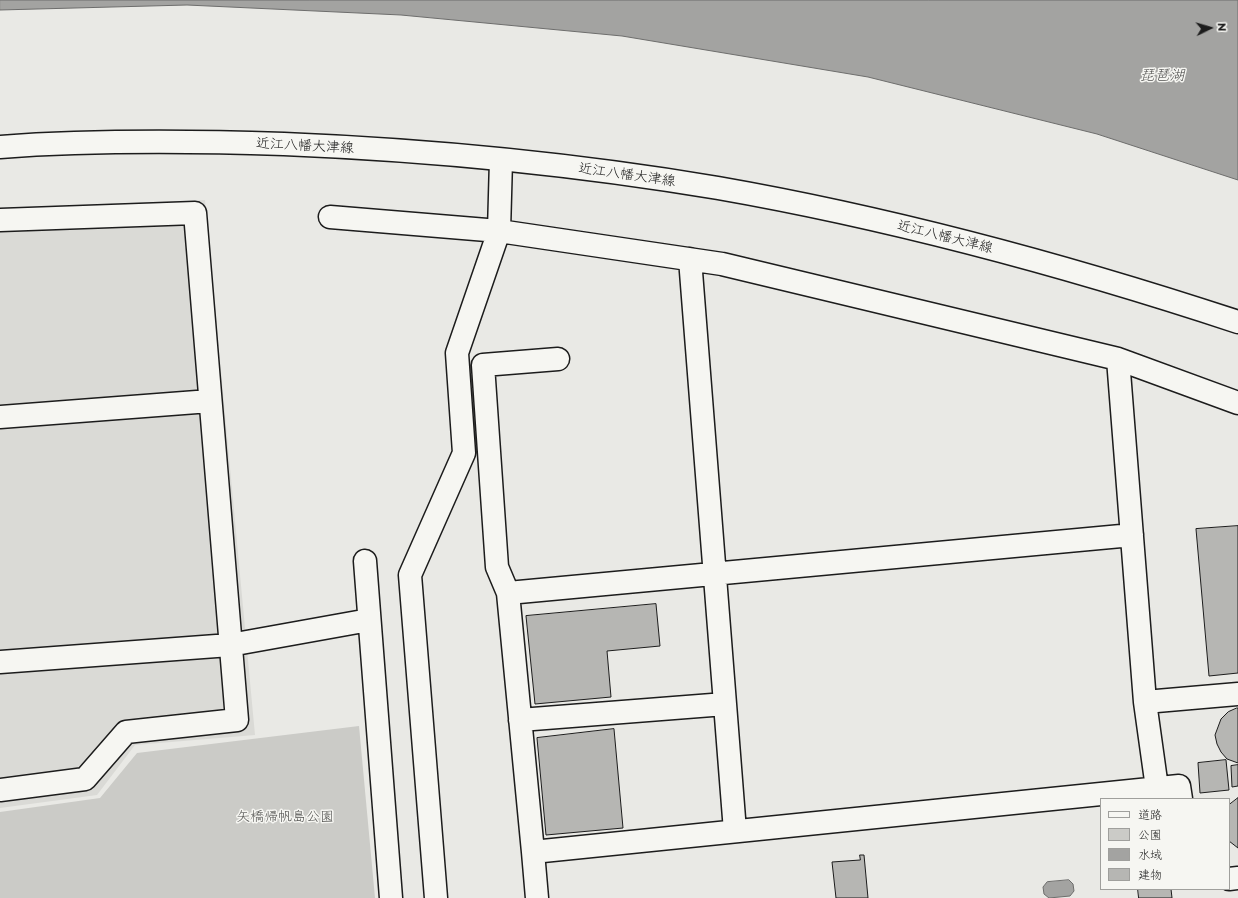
<!DOCTYPE html>
<meta charset="utf-8">
<style>
body{margin:0}
#map{position:relative;width:1238px;height:898px;overflow:hidden;background:#e9e9e5;font-family:"Playpen Sans","Klee One",sans-serif}
canvas{display:block}
.legend{position:absolute;left:1100px;top:798px;width:130px;height:92px;box-sizing:border-box;background:#f6f6f2;border:1px solid #9f9f9c;margin:0;padding:5px 7px;list-style:none;font-size:12px;color:#1c1c1c}
.legend li{display:flex;align-items:center;gap:8px;height:20px}
.legend b{width:20px;border:1px solid #9f9f9c}
.north{position:absolute;left:1190px;top:8px;width:40px;height:40px;-webkit-text-stroke:3px #f6f6f2;paint-order:stroke;rotate:85deg;font-size:11px;font-weight:700;line-height:16px;text-align:center;color:#1c1c1c}
.north::after{content:'';display:block;margin:auto;width:14px;height:18px;background:#1c1c1c;clip-path:polygon(50% 0,100% 100%,50% 72%,0 100%)}
</style>
<div id="map">
<canvas width="1238" height="898"></canvas>
<ul class="legend">
<li><b style="height:5px;background:#f6f6f2"></b>道路</li>
<li><b style="height:11px;background:#cbcbc7"></b>公園</li>
<li><b style="height:11px;background:#a3a3a1"></b>水域</li>
<li><b style="height:11px;background:#b6b6b3"></b>建物</li>
</ul>
<div class="north">N</div>
</div>
<script>
const g = document.querySelector('canvas').getContext('2d');
g.lineJoin = 'round';
function paint(path, color) { g.fillStyle = color; g.fill(path, 'evenodd'); }
function strokePath(path, color, width, dash) { g.strokeStyle = color; g.lineWidth = width; g.lineCap = dash ? 'butt' : 'round'; g.setLineDash(dash || []); g.stroke(path); }
function label(font, color, halo, rows, align = 'center') {
  g.font = font + ' "Playpen Sans","Klee One",sans-serif'; g.lineWidth = 3; g.setLineDash([]); g.textBaseline = 'middle'; g.strokeStyle = halo; g.fillStyle = color; for (const [text, x, y, turn = 0] of rows) {
    g.save(); g.translate(x, y); g.rotate((+turn || 0) * Math.PI / 180); g.textAlign = isNaN(turn) ? turn : align; if (halo) g.strokeText(text, 0, 0); g.fillText(text, 0, 0); g.restore();
  }
}
paint(new Path2D(`
 M205 200 255 735 135 745 97 795 0 808V208Z`), '#dadad6');
paint(new Path2D(`
 M359 726 375 898H0V812L100 798 137 753Z`), '#cbcbc7');
const water = new Path2D(`
 M0 0H1238V180L1097 134 868 77 622 36 401 15 187 5 0 10Z
 M1069 880 1073 884 1074 891 1070 896 1049 898 1044 894 1043 887 1047 882Z`);
paint(water, '#a3a3a1');
strokePath(water, '#6d6d6c', 1);
const building = new Path2D(`
 M1238 526V673L1209 676 1196 529Z
 M656 604 660 646 607 651 611 697 535 704 526 616Z
 M1237 708H1238V763L1227 759 1221 752 1217 744 1215 735 1221 719 1228 712Z
 M614 729 623 828 546 835 537 738Z
 M1226 760 1229 790 1200 793 1198 763Z
 M1238 765V786L1232 787 1231 766Z
 M1238 798V848L1229 841V805Z
 M860 855H864L868 898H836L832 862 860 860Z
 M1138 889H1171L1172 898H1139Z`);
paint(building, '#b6b6b3');
strokePath(building, '#1c1c1c', 1);
const minor = new Path2D(`
 M330 217 499 231 722 264 1118 359 1238 403
 M0 220 195 213 237 720 126 732 85 779 0 790
 M690 259 735 831
 M1118 359 1145 702 1238 694
 M0 417 210 401
 M365 561 391 898
 M508 593 1132 535
 M0 662 230 645 369 620
 M1145 702 1157 788
 M520 720 725 704
 M533 852 508 593 497 567 483 365 558 359
 M1229 879 1238 878
 M436 898 410 575 464 453 457 353 499 231 501 160
 M537 898 533 852 1179 786 1181 799`);
const major = new Path2D(`
 M0 147C94 140 190 141 284 144 429 150 575 164 718 188 895 219 1068 266 1238 322`);
strokePath(minor, '#1c1c1c', 25);
strokePath(major, '#1c1c1c', 25);
strokePath(minor, '#f6f6f2', 22);
strokePath(major, '#f6f6f2', 22);
label('14px', '#1c1c1c', '#f6f6f2', [
 ["近江八幡大津線",305,146,3],
 ["近江八幡大津線",627,175,8],
 ["近江八幡大津線",945,237,14]
]);
label('14px', '#51514f', '#f6f6f2', [
 ["矢橋帰帆島公園",285,817]
]);
label('italic 15px', '#525251', '#f6f6f2', [
 ["琵琶湖",1162,76]
]);
</script>
